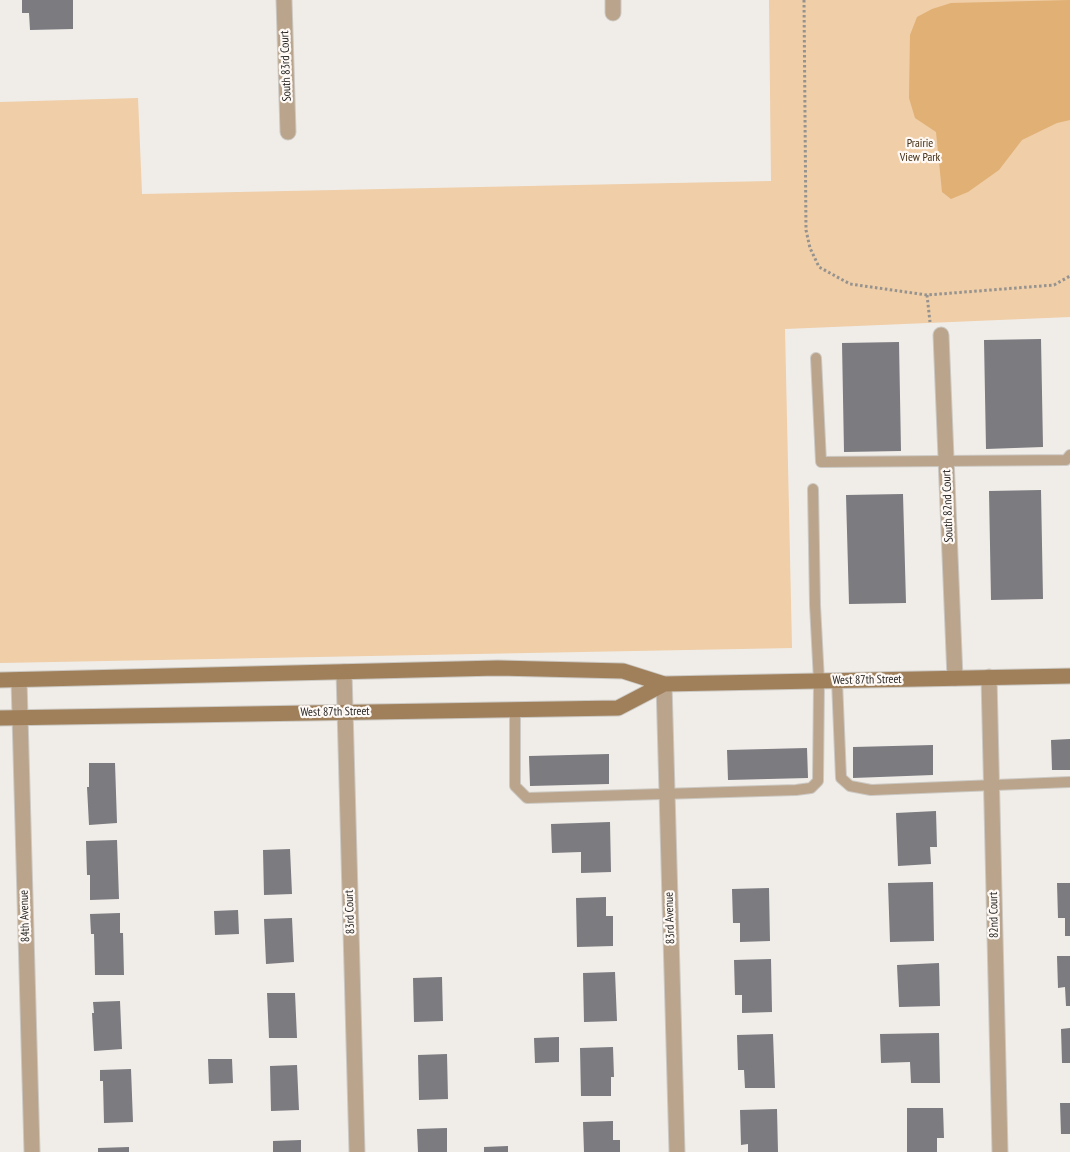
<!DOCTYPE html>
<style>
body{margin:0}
canvas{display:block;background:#f0ece7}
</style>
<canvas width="1070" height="1152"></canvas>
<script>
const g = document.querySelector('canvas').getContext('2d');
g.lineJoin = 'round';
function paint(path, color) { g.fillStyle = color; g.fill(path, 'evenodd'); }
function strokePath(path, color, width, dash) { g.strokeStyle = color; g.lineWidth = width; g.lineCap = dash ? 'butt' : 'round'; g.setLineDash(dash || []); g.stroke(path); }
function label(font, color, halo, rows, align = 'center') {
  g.font = font + ' "PT Sans Narrow",sans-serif'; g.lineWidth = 4.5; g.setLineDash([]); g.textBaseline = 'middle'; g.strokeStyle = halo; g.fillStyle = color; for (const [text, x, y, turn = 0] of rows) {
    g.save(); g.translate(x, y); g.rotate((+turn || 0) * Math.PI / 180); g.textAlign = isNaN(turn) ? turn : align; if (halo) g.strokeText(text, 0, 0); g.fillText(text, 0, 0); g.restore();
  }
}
paint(new Path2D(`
 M769 0H1070V317L785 329 792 648 0 663V102L138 98 142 194 771 181Z`), '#efcea8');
paint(new Path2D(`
 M1070 0V120L1057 123 1022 140 999 170 968 192 951 199 942 192 936 132 915 118 909 98 910 35 917 17 932 9 951 3Z`), '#e1b075');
paint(new Path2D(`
 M22 0H73V29L30 30 29 13H22Z
 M1041 339 1043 447 986 449 984 340Z
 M899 342 901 451 844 452 842 343Z
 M1041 490 1043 599 991 600 989 491Z
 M903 494 906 603 849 604 846 495Z
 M1070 739V770H1052L1051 740Z
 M933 745V775L853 778V747Z
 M807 748 808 778 728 780 727 750Z
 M609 754V784L530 786 529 756Z
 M89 763H115L117 823 89 825 87 787H89Z
 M936 811 937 847H930L931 864 898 866 896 813Z
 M610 822 611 872 581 873V852L552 853 551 824Z
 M117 840 119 899 90 900V875H87L86 841Z
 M290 849 292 894 264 895 263 850Z
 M933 882 934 941 890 942 888 883Z
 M1057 883H1070V936H1065V918H1058Z
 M769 888 770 941 740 942V923H733L732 889Z
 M606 897V916H613V946L577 947 576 898Z
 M238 910 239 934 215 935 214 911Z
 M120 913V933H123L124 975H95L94 934H91L90 914Z
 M292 918 294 962 266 964 264 919Z
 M1057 956H1070V1006H1066L1065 987 1058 988Z
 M771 959 772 1012 742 1013V995H735L734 960Z
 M939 963 940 1006 899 1007 897 965Z
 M615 972 617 1021 584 1022 583 973Z
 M442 977 443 1021 414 1022 413 978Z
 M267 993H295L297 1038H269Z
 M120 1001 122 1049 94 1051 92 1013H94L93 1002Z
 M1070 1028V1063H1062L1061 1029Z
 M939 1033 940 1083H911L910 1062 881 1063 880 1034Z
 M773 1034 775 1088H745L744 1070H738L737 1035Z
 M559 1037V1062L535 1063 534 1038Z
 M613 1047 614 1077H611V1096H581L580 1048Z
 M447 1054 448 1099 419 1100 418 1055Z
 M208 1059H232L233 1083 209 1084Z
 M297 1065 299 1110 271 1111 270 1066Z
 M131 1069 133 1122 104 1123 103 1081H100V1070Z
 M1060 1103H1070V1134H1061Z
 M907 1108H943L944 1138H937V1152H907Z
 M777 1109 778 1152H748V1144L741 1145 740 1110Z
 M613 1121V1140H620V1152H584L583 1122Z
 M447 1128V1152H418L417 1129Z
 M301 1140V1152H273V1141Z
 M508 1146V1152H484V1147Z
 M129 1147V1152H98V1148Z`), '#7b7b80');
const lane = new Path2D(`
 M816 358 821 462 1066 460 1070 455
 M837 681 841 778 850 786 871 790 1070 782
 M515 709V786L527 798 796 790 811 788 818 781 819 681 815 605 813 489`);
const street = new Path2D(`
 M284 0 288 132
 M613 0V13
 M941 335 955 678
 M344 672 357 1152
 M989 677 1000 1152
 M19 680 32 1152
 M664 684 677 1152`);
const secondary = new Path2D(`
 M0 680 498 668 623 671 664 684 1070 676
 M0 718 618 708 664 684`);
strokePath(lane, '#ccc9c4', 12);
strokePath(street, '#ccc9c4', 17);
strokePath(secondary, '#ccc9c4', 17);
strokePath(new Path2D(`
 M804 0 806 230 810 248 819 267 850 284 927 295 1054 285 1070 276
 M927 295 930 322`), '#96938f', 3, [2.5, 2.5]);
strokePath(lane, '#baa48b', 10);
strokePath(street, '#baa48b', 15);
strokePath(secondary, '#a0805b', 15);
label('12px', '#282725', '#fef9f5', [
 ["South 83rd Court",286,66,-92],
 ["South 82nd Court",948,506,-92],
 ["West 87th Street",867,680,-1],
 ["West 87th Street",335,712,-1],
 ["83rd Court",350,912,-92],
 ["82nd Court",994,915,-91],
 ["84th Avenue",25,916,-92],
 ["83rd Avenue",670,918,-92]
]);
label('12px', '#412c12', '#fef9f5', [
 ["Prairie",920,144],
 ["View Park",920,158]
]);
</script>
